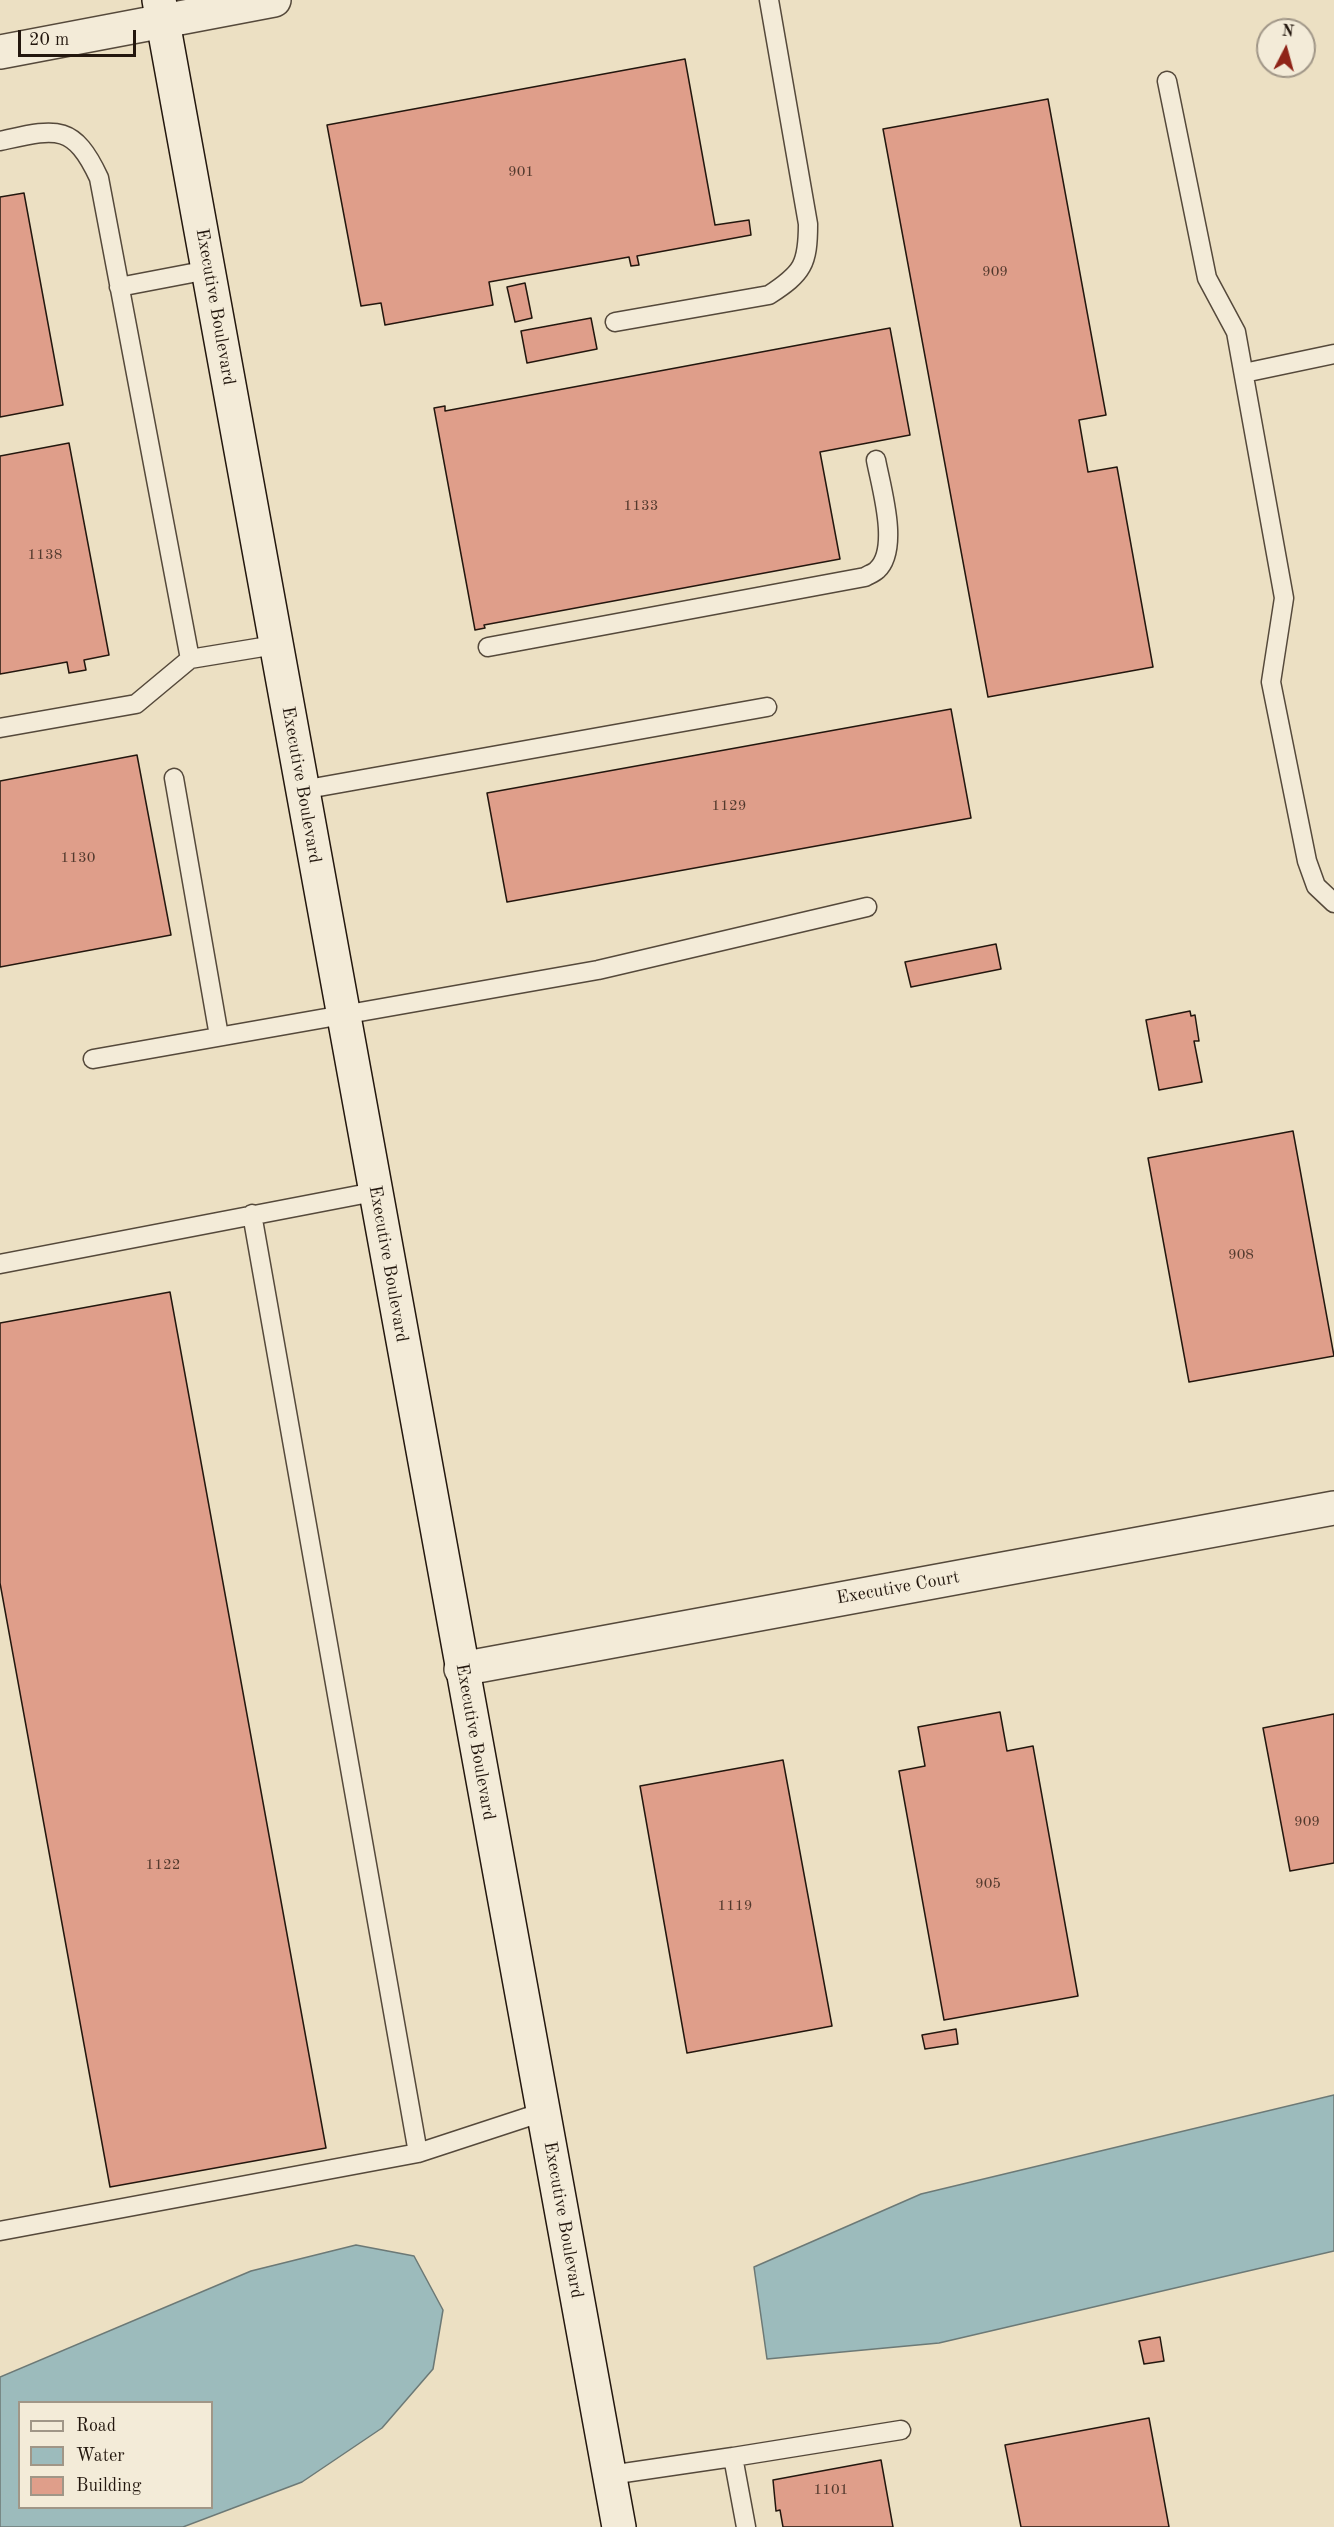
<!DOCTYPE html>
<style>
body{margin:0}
#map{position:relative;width:1334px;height:2527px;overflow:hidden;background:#ece0c3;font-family:"Old Standard TT",serif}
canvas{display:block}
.legend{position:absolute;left:18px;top:2401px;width:195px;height:108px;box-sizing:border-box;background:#f3ebd8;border:2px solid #a09687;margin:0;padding:8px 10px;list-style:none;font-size:18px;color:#23170e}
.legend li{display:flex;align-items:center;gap:12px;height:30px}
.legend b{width:30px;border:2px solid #a09687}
.north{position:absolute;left:1256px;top:18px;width:60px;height:60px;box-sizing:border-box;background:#f3ebd8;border:2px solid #a09687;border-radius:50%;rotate:6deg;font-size:16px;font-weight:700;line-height:24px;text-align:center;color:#23170e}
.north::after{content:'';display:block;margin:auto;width:21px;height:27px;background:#8f2418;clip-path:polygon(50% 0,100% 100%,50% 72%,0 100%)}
.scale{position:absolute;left:18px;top:30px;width:118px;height:27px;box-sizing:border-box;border:3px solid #23170e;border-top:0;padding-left:8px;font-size:18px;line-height:21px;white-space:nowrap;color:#23170e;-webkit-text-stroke:4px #f3ebd8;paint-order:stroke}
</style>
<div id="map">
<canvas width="1334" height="2527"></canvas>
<ul class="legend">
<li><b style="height:8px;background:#f3ebd8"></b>Road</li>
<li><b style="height:16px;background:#9cbbbc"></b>Water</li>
<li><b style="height:16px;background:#df9e8a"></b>Building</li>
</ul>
<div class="north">N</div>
<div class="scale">20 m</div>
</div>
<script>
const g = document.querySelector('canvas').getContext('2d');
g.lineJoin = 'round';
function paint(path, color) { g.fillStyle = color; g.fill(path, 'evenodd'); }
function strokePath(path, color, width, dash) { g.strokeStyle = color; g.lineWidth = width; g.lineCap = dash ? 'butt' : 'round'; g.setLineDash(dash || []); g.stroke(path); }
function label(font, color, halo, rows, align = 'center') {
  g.font = font + ' "Old Standard TT",serif'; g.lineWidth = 4.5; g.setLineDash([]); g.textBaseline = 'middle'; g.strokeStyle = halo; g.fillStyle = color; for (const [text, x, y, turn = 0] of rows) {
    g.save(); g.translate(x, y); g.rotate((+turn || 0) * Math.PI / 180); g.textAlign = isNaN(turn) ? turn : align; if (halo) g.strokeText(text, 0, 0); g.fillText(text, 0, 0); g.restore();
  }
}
const water = new Path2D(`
 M1334 2095V2251L939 2343 767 2359 754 2267 921 2194Z
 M356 2245 414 2256 443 2310 433 2369 382 2428 302 2482 183 2527H0V2377L251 2271ZM20 2402H212V2508H20Z`);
paint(water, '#9cbbbc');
strokePath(water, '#6c7976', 1.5);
const building = new Path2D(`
 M685 59 715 225 749 220 751 235 637 256 639 265 631 266 629 257 489 282 493 305 385 325 381 303 361 306 327 125Z
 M1048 99 1106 415 1079 420 1088 472 1117 467 1153 667 988 697 883 129Z
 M24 193 63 405 0 417V197Z
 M525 283 532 318 515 322 507 287Z
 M591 318 597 349 527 363 521 331Z
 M890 328 910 435 820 452 840 559 484 625 485 628 475 630 434 408 445 406V411Z
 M69 443 109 655 84 660 86 670 69 673 67 662 0 674V456Z
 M951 709 971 818 507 902 487 793Z
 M137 755 171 935 0 967V781Z
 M996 944 1001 969 911 987 905 962Z
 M1190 1011 1191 1016 1195 1015 1199 1041H1194L1202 1082 1159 1090 1146 1020Z
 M1293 1131 1334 1356 1189 1382 1148 1158Z
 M170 1292 326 2148 110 2187 0 1583V1323Z
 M1000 1712 1007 1751 1033 1746 1078 1996 944 2020 899 1771 925 1766 918 1727Z
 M1334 1714V1863L1290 1871 1263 1728Z
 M783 1760 832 2026 687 2053 640 1786Z
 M956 2029 958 2044 925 2049 922 2035Z
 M1160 2337 1164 2361 1144 2364 1139 2341Z
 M1149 2418 1169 2527H1021L1005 2445Z
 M881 2460 893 2527H783L780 2510 776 2511 773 2480Z`);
paint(building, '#df9e8a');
strokePath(building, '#23170e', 1.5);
const lane = new Path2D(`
 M1167 81 1207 278 1236 332 1284 598 1271 682 1307 861 1316 886 1334 903
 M0 141C55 129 73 122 99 178L190 659 275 645
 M119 287 208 270
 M615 322 769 295C803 273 808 264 808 224L769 0
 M1244 373 1334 354
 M488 647 865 577C868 575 874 573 877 570 900 549 881 487 876 460
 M0 728 136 704 190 659
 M174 778 219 1036
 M302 790 767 707
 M93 1059 598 970 867 907
 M252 1214 418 2153
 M0 1264 374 1192
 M0 2231 418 2153 543 2112
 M733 2457 901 2430
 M610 2475 733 2457 746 2527`);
const street = new Path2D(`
 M0 52 274 0
 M461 1669 1334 1508`);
const secondary = new Path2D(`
 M159 0 619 2527`);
strokePath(lane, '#55493b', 21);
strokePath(street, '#55493b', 36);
strokePath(secondary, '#23170e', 36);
strokePath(lane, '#f3ebd8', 18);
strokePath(street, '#f3ebd8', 33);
strokePath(secondary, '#f3ebd8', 33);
label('15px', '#52392d', null, [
 ["901",521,172],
 ["909",995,272],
 ["1133",641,506],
 ["1138",45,555],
 ["1129",729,806],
 ["1130",78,858],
 ["908",1241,1255],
 ["909",1307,1822],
 ["1122",163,1865],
 ["905",988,1884],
 ["1119",735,1906],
 ["1101",831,2490]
]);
label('18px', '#23170e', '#f3ebd8', [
 ["Executive Boulevard",215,307,80],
 ["Executive Boulevard",301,785,80],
 ["Executive Boulevard",388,1264,80],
 ["Executive Court",898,1588,-10],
 ["Executive Boulevard",475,1742,80],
 ["Executive Boulevard",563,2220,80]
]);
</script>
